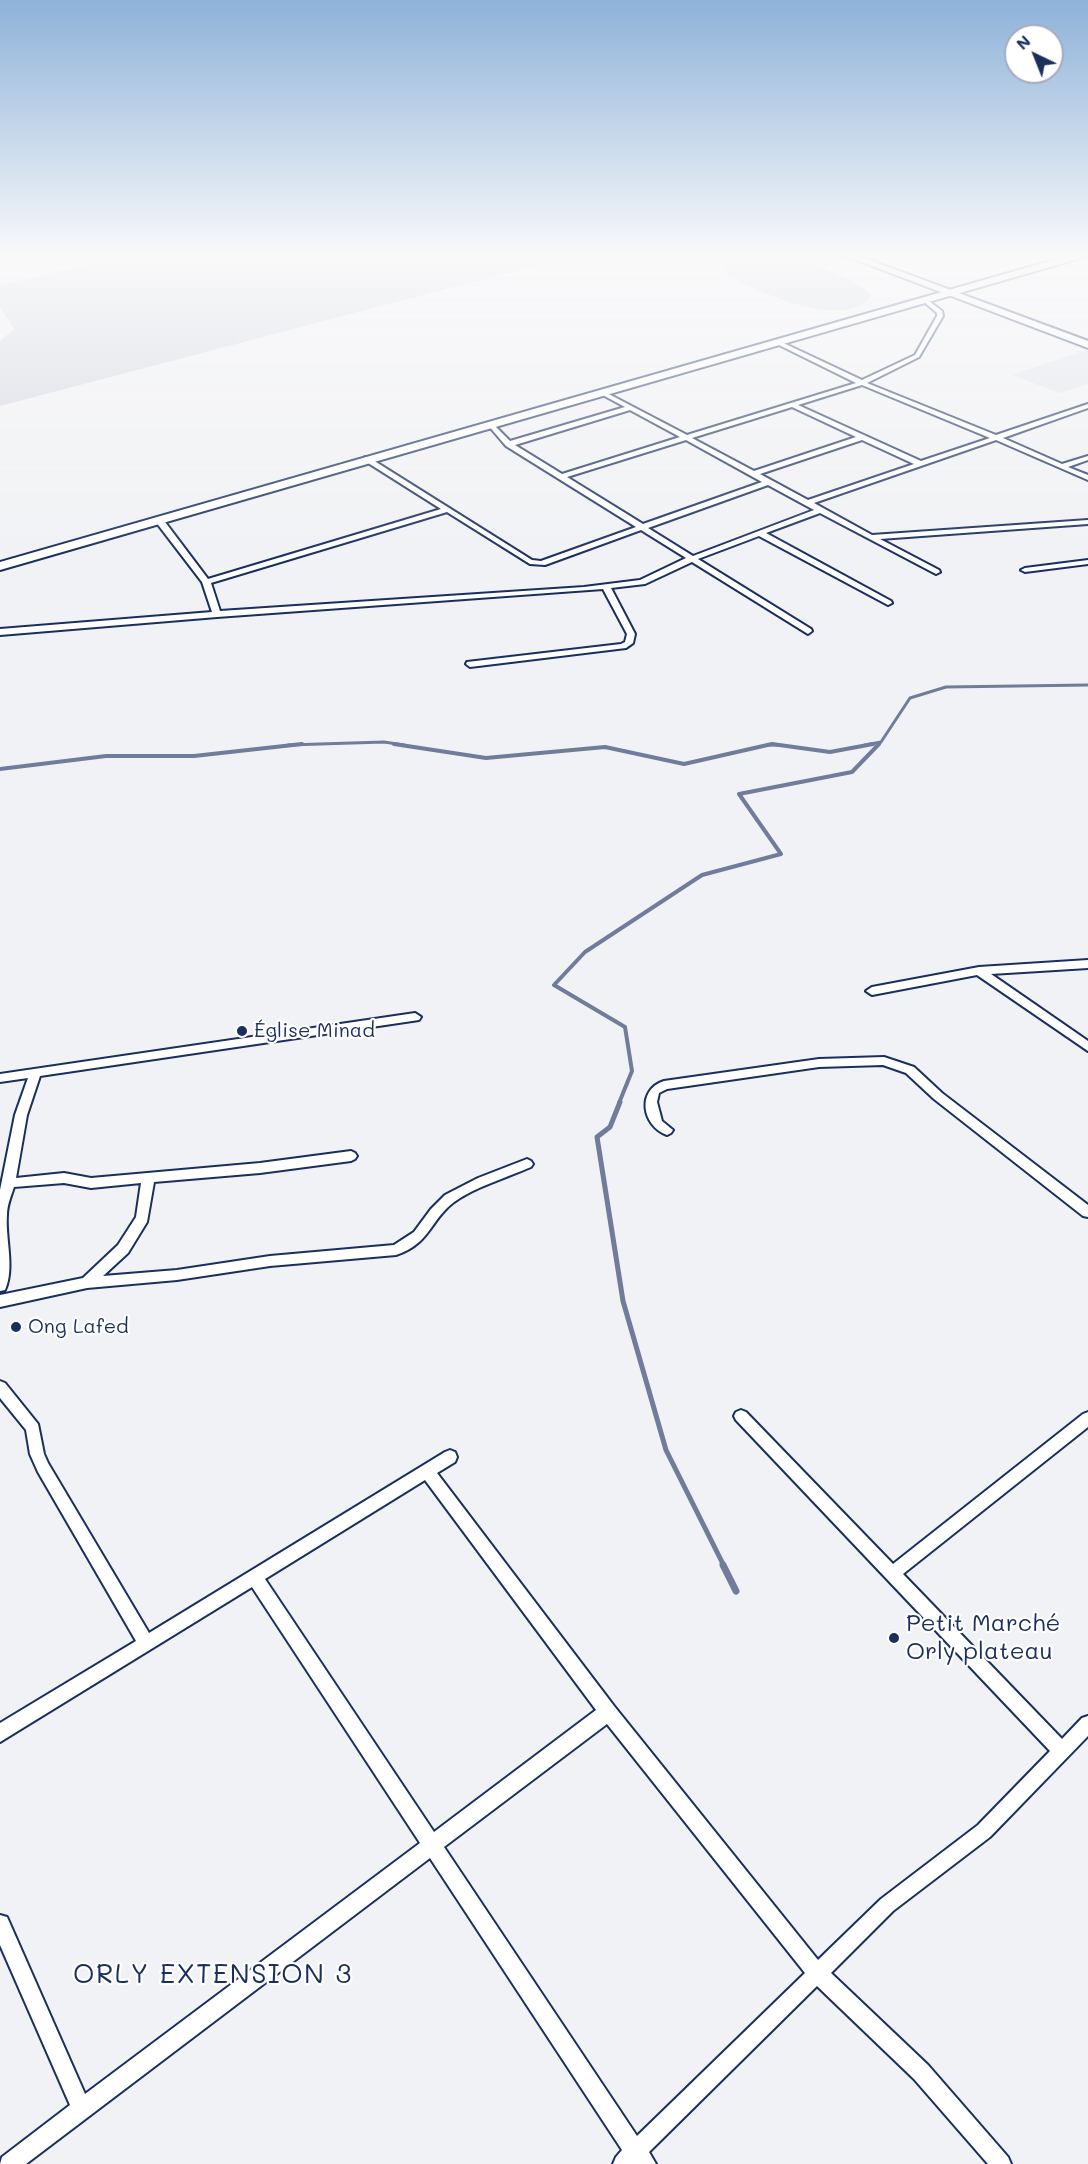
<!DOCTYPE html>
<meta charset="utf-8">
<style>
body{margin:0}
#map{position:relative;width:1088px;height:2164px;overflow:hidden;background:#f1f2f5;font-family:Mali,sans-serif}
canvas{display:block}
.north{position:absolute;left:1004px;top:24px;width:60px;height:60px;box-sizing:border-box;background:#fff;border:2px solid #a4acbf;border-radius:50%;rotate:317deg;font-size:16px;font-weight:700;line-height:24px;text-align:center;color:#1b2f5e}
.north::after{content:'';display:block;margin:auto;width:21px;height:27px;background:#1b2f5e;clip-path:polygon(50% 0,100% 100%,50% 72%,0 100%)}
</style>
<div id="map">
<canvas width="1088" height="2164"></canvas>
<div class="north">N</div>
</div>
<script>
const g = document.querySelector('canvas').getContext('2d');
g.lineJoin = 'round';
function paint(path, color) { g.fillStyle = color; g.fill(path, 'evenodd'); }
function strokePath(path, color, width, dash) { g.strokeStyle = color; g.lineWidth = width; g.lineCap = dash ? 'butt' : 'round'; g.setLineDash(dash || []); g.stroke(path); }
function label(font, color, halo, rows, align = 'center') {
  g.font = font + ' Mali,sans-serif'; g.lineWidth = 4.5; g.setLineDash([]); g.textBaseline = 'middle'; g.strokeStyle = halo; g.fillStyle = color; for (const [text, x, y, turn = 0] of rows) {
    g.save(); g.translate(x, y); g.rotate((+turn || 0) * Math.PI / 180); g.textAlign = isNaN(turn) ? turn : align; if (halo) g.strokeText(text, 0, 0); g.fillText(text, 0, 0); g.restore();
  }
}
paint(new Path2D(`
 M1086 350 1088 351V384L1059 393 1012 375Z`), '#e1e4ea');
paint(new Path2D(`
 M137 253H619L564 258 0 406V341L14 329 0 307V285Z
 M753 255C765 255 776 255 787 257 804 260 864 281 871 296 847 332 752 291 725 273L723 267 728 262Z`), '#d2d6df');
strokePath(new Path2D(`
 M288 745 384 742 404 745
 M767 745H780
 M865 745 881 742 910 698 946 687 1088 685
 M878 745 881 742`), '#707c9a', 3);
strokePath(new Path2D(`
 M394 744 486 758 605 747 684 764 772 744 830 752 873 744
 M0 769 106 756H194L302 744
 M619 1103 632 1071 625 1027 554 985 585 952 702 875 781 854 739 794 852 772 879 744`), '#707c9a', 4);
strokePath(new Path2D(`
 M620 1102 610 1127 597 1137 623 1301 666 1450 724 1566`), '#707c9a', 5);
strokePath(new Path2D(`
 M723 1565 736 1591`), '#707c9a', 7);
const street = new Path2D(`
 M925 298 942 311 943 316 919 357 867 383 996 435 1088 404V408L1003 438 1062 464 1088 456V460L1068 467 1088 475V480L996 440 814 503 872 535 1088 520V524L880 539 939 570 940 572 936 574 820 513 766 533 891 601 892 603 888 605 759 536 698 559 811 629 812 631 808 634 692 562 645 584 611 588 635 634 633 643 626 648 470 667 466 664 467 662 621 644 625 642 627 634 603 589 217 617 0 635V629L212 612 202 582 156 522V518H162L208 579 441 509 365 461V457H368L532 560 541 561 636 527 506 446 488 425V423H492L510 441 625 407 599 393V391L601 390 687 435 856 383 775 343V341H779L862 380 915 355 937 316V313L922 300ZM862 385 990 438 921 461 798 405ZM792 407 856 437 754 471 692 438ZM630 410 680 437 562 474 515 445ZM686 440 762 482 643 524 567 477ZM862 440 914 464 808 500 760 474ZM768 485 814 510 693 556 648 528ZM447 512 530 564 545 565 641 530 686 558 640 580 584 587 220 611 211 583Z
 M1088 560V564L1025 572 1021 570 1025 568Z
 M1088 960V968L991 974 1088 1041V1051L977 975 872 995 866 991 872 987 979 967Z
 M415 1013 421 1017 419 1020 40 1076 27 1115 16 1178 64 1173 91 1178 260 1163 351 1151 355 1153 357 1156 355 1159 351 1161 260 1173 154 1182 147 1222 128 1253 103 1276 177 1270 270 1256 394 1245 414 1232 431 1209 445 1195 478 1178 527 1159 531 1161 533 1164 531 1167C506 1178 477 1186 454 1202 430 1220 430 1244 396 1255L270 1266 177 1280 87 1288 0 1307V1295L83 1278 118 1245 136 1217 141 1183 91 1188 64 1183 14 1187C11 1196 7 1205 7 1215 5 1238 15 1268 5 1290L0 1291V1190L15 1115 28 1078 0 1082V1074Z
 M884 1057 914 1067 942 1093 1088 1205V1217L1083 1216 934 1099 906 1073 883 1065 819 1067 667 1089 659 1093 657 1102 662 1121 673 1130 671 1133 667 1135C642 1126 636 1090 664 1081L819 1059Z
 M0 1381 5 1383 38 1424 44 1454 48 1463 149 1633 445 1452 450 1450 455 1452 457 1457 455 1462 437 1473 614 1706 818 1960 881 1899 978 1825 1050 1751 736 1420 734 1416 736 1412 741 1410 746 1412 893 1564 1083 1414 1088 1412V1427L903 1574 1062 1739 1082 1718 1088 1716V1736L990 1837 893 1911 831 1973 928 2065 1008 2157 1011 2164H988L914 2079 817 1986 649 2152 656 2164H613L616 2157 622 2150 430 1858 26 2164H0L2 2157 70 2105 0 1945V1915L7 1917 85 2094 420 1843 252 1587 0 1742V1723L136 1641 38 1472 30 1454 26 1430 0 1398ZM425 1480 596 1710 434 1832 265 1579ZM607 1724 805 1973 637 2136 444 1847Z`);
const secondary = new Path2D(`
 M1078 253H1088V256L0 570V562Z`);
const primary = new Path2D(`
 M838 253H851L1088 341V348Z`);
strokePath(street, '#1b2f5e', 4);
strokePath(secondary, '#1b2f5e', 4);
strokePath(primary, '#1b2f5e', 4);
paint(street, '#fff');
paint(secondary, '#fff');
paint(primary, '#fff');
const sky = g.createLinearGradient(0, 0, 0, 556);
sky.addColorStop(0, '#8eb2d9');
sky.addColorStop(0.46, '#f9f9fa');
sky.addColorStop(1, '#f9f9fa00');
g.fillStyle = sky;
g.fillRect(0, 0, 1088, 556);
for (const [x, y, r, color] of [
 [242,1031,6,"#1b2f5e"],
 [16,1327,6,"#1b2f5e"],
 [894,1638,6,"#1b2f5e"]
]) { const dot = new Path2D(); dot.arc(x, y, r, 0, 2 * Math.PI); g.fillStyle = color; g.fill(dot); strokePath(dot, '#fff', 2); }
label('20px', '#1b2f5e', '#fff', [
 ["Église Minad",254,1031],
 ["Ong Lafed",28,1327]
], 'left');
label('24px', '#1b2f5e', '#fff', [
 ["Petit Marché",906,1624],
 ["Orly plateau",906,1652]
], 'left');
g.letterSpacing = '1.5px';
label('27px', '#1b2f5e', '#fff', [
 ["ORLY EXTENSION 3",213,1975]
]);
g.letterSpacing = '0px';
</script>
